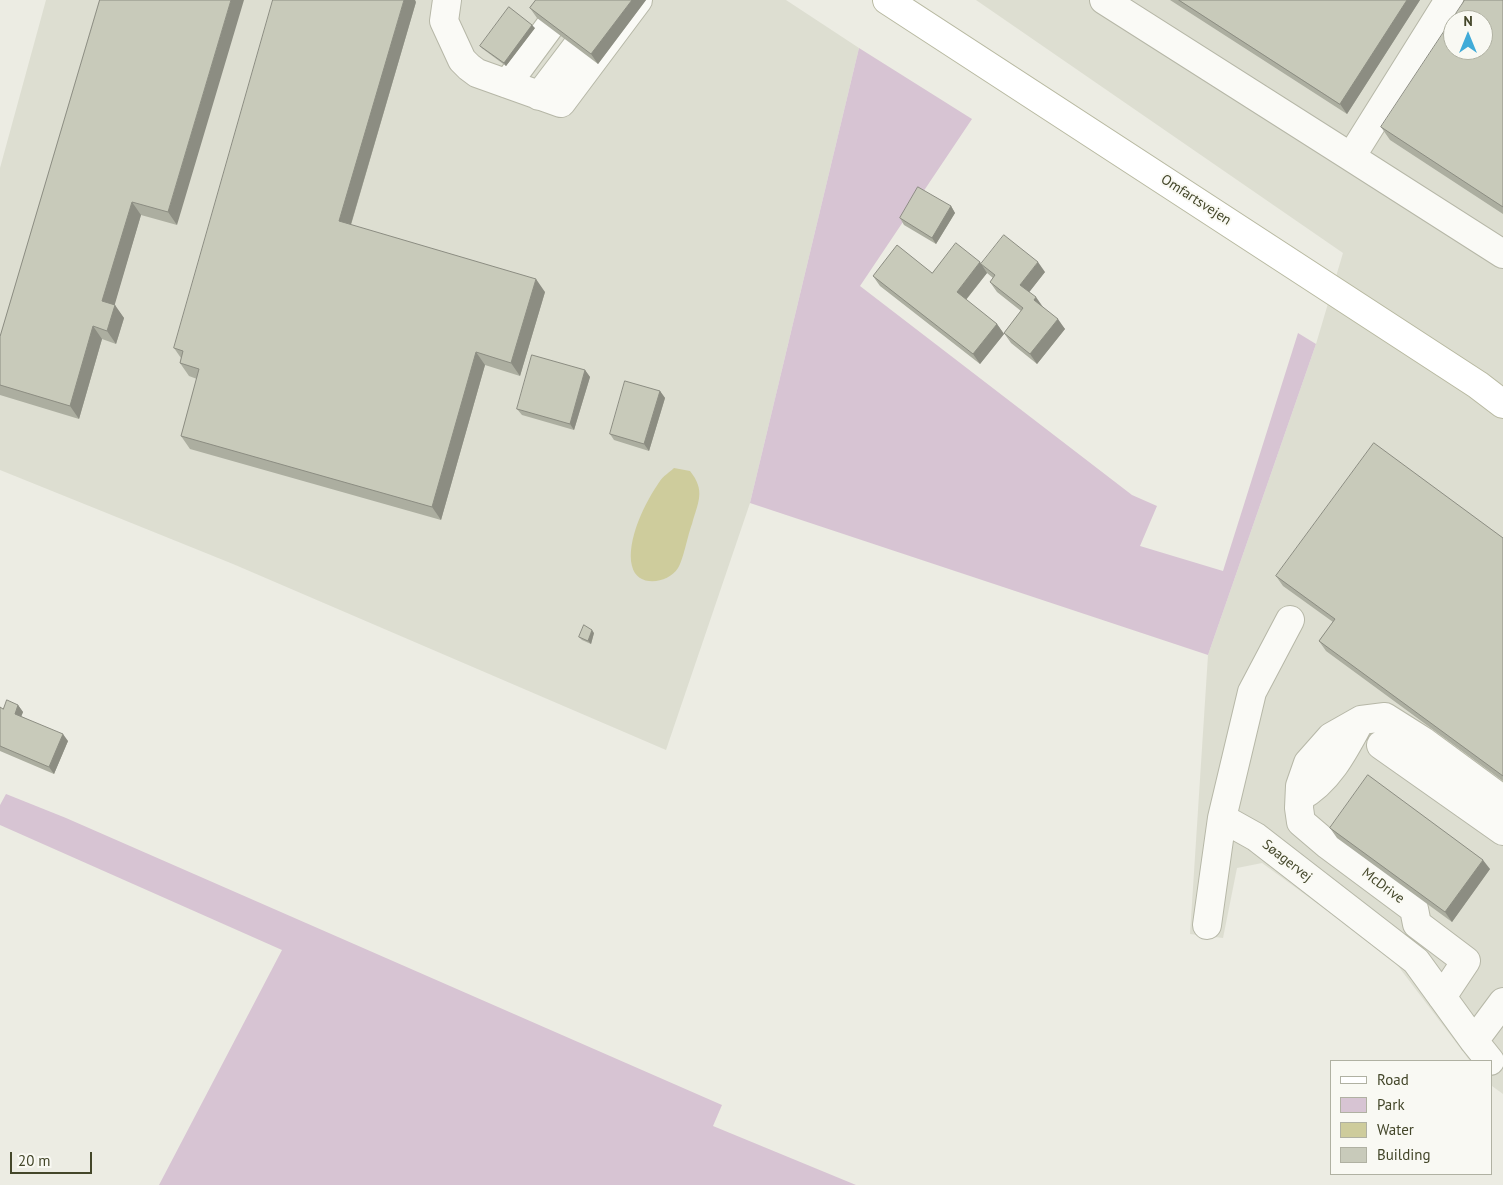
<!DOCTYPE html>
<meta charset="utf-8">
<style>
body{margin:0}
#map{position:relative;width:1503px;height:1185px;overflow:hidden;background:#ecece3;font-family:"PT Sans",sans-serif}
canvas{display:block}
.legend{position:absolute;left:1330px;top:1060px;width:162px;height:115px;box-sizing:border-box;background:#f9f9f3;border:1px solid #b0b1a2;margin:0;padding:6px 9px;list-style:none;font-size:15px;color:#434629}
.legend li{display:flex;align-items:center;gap:10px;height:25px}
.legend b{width:25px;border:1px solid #b0b1a2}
.north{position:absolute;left:1443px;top:10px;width:50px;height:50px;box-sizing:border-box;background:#f9f9f3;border:1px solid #b0b1a2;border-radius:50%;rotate:0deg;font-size:14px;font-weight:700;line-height:20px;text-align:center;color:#434629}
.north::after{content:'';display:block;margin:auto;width:18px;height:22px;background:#41abd8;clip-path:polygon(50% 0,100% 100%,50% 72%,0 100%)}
.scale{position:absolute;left:10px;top:1152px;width:82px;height:22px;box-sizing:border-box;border:2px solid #434629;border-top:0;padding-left:6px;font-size:15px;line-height:18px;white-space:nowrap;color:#434629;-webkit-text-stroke:4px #f9f9f3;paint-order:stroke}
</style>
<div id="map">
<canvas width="1503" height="1185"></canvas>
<ul class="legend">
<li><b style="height:6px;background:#fff"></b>Road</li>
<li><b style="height:14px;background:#d7c4d3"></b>Park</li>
<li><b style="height:14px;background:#cecc9c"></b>Water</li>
<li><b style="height:14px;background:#c8caba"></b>Building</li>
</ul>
<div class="north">N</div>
<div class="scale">20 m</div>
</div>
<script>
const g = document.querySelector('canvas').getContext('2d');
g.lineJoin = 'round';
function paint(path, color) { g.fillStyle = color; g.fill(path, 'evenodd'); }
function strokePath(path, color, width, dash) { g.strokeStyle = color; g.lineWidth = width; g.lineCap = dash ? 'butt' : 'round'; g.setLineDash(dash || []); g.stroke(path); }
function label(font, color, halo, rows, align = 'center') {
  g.font = font + ' "PT Sans",sans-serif'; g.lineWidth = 4; g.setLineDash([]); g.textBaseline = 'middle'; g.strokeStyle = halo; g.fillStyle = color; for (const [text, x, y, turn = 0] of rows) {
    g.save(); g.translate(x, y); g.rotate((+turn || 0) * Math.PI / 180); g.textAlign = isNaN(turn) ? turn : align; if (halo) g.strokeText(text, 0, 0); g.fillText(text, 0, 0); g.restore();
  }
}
paint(new Path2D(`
 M46 0H786L859 48 750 503 666 750 233 564 0 470V168Z
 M976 0H1503V1094L1492 1086V1061H1470L1392 958 1262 863 1237 868 1223 938 1190 934 1208 655 1316 344 1343 253ZM1453 20H1483V50H1453Z`), '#ddded1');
paint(new Path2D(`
 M859 48 972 119 860 286 1132 495 1157 506 1140 546 1223 571 1298 333 1316 344 1208 655 750 503Z
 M6 794 66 818 722 1105 713 1126 856 1185H159L282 950 0 825V805Z`), '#d7c4d3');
paint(new Path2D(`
 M674 468 690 471C706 491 698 502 692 524 688 534 683 561 678 568 668 584 637 588 632 566 626 541 645 502 660 481 663 476 670 472 674 468Z`), '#cecc9c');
const minor = new Path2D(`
 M447 0 444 21 462 60 469 67 477 73 561 103 638 0
 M1104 0 1351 157 1449 0
 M507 84 569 0
 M539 96 612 0
 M1351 157 1503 254
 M1290 620 1252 692 1222 818 1256 837 1416 961 1474 1041 1490 1061
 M1381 745 1503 831
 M1300 797C1328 782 1344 751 1359 723
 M1207 925 1222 818
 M1442 997 1466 961 1417 924 1414 909 1328 845 1301 822 1299 808 1300 786 1308 763 1331 737 1361 720 1385 717 1423 741 1503 800
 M1474 1041 1503 1002`);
const major = new Path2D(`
 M887 0 1478 385 1503 404`);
strokePath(minor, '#b6b7a7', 30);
strokePath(major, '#b8b9a1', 30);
strokePath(minor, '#fafaf6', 28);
strokePath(major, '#fff', 28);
paint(new Path2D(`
 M100 0 177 225 141 215 114 305 124 318 116 344 102 339 79 419 0 395V337Z
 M536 0H646L598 64 537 18 530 8Z
 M1170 0H1420L1347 114Z
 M1503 0V214L1390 140 1381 127Z
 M416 2 351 225 545 292 520 376 485 365 441 520 190 449 181 436 197 379 189 376 180 363 181 358 174 348Z
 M535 28 506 66 483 49 480 46Z
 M951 206 955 213 936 244 904 225 900 218Z
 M980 262 981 264 1045 272 1029 292 1042 306 1065 329 1037 364 1011 343 1004 333 1021 311 997 292 990 282 993 278 987 273 966 300 997 324 1004 334 980 364 880 286 873 276 932 273Z
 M585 370 590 377 574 430 522 415 517 409Z
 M660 391 665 398 649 451 614 440 610 434Z
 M1503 538V781L1326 651 1319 641 1333 622 1283 586 1276 576Z
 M594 633 591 644 582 640 579 637Z
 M18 705 23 712 21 716 68 741 54 774 0 751V707L3 709Z
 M1330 828 1490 869 1452 922 1337 838Z`), '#acaea0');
paint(new Path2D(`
 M231 0H244L177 225 168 212Z
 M404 0H415L416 2 348 234 339 221Z
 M632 0H646L598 64 591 54Z
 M1407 0H1420L1347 114 1340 104Z
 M532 25 535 28 506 66 504 63Z
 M132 202 141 215 112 314 102 301Z
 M951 206 955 213 936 244 932 238Z
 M980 262 987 273 964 302 957 292Z
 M1038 262 1045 272 1027 295 1020 285Z
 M536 279 545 292 520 376 511 363Z
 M1036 297 1043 307 1034 300Z
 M115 305 124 318 116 344 107 331Z
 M1058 319 1065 329 1037 364 1030 354Z
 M997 324 1004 334 980 364 973 354Z
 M93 326 102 339 79 419 70 406Z
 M476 352 485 365 441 520 432 507Z
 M585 370 590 377 574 430 570 424Z
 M660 391 665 398 649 451 644 444Z
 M592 630 594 633 591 644 588 641Z
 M18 705 23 712 20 720 15 714Z
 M63 734 68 741 54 774 49 767Z
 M1483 860 1490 869 1452 922 1445 912Z`), '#8c8d82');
const building = new Path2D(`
 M100 0H231L168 212 132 202 102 301 115 305 107 331 93 326 70 406 0 385V337Z
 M273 0H404L339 221 536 279 511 363 476 352 432 507 181 436 199 369 180 363 183 351 174 348Z
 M536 0H632L591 54 530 8Z
 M1179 0H1407L1340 104Z
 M1465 0H1503V207L1381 127ZM1453 20H1483V50H1453Z
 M509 7 532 25 504 63 480 46Z
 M918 187 951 206 932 238 900 218Z
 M1004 235 1038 262 1020 285 1036 297 1034 300 1058 319 1030 354 1004 333 1023 308 990 282 995 275 981 264Z
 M956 243 980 262 957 292 997 324 973 354 873 276 897 245 932 273Z
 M532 355 585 370 570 424 517 409Z
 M625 381 660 391 644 444 610 434Z
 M1374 443 1503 538V776L1319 641 1335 619 1276 576Z
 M584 625 592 630 588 641 579 637Z
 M7 700 18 705 15 714 63 734 49 767 0 746V707L3 709Z
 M1368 775 1483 860 1445 912 1330 828Z`);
paint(building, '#c8caba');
strokePath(building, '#8c8d82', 1);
label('14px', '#434629', '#f9f9f3', [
 ["Omfartsvejen",1196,200,33],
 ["Søagervej",1287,861,38],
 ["McDrive",1383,886,37]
]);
</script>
